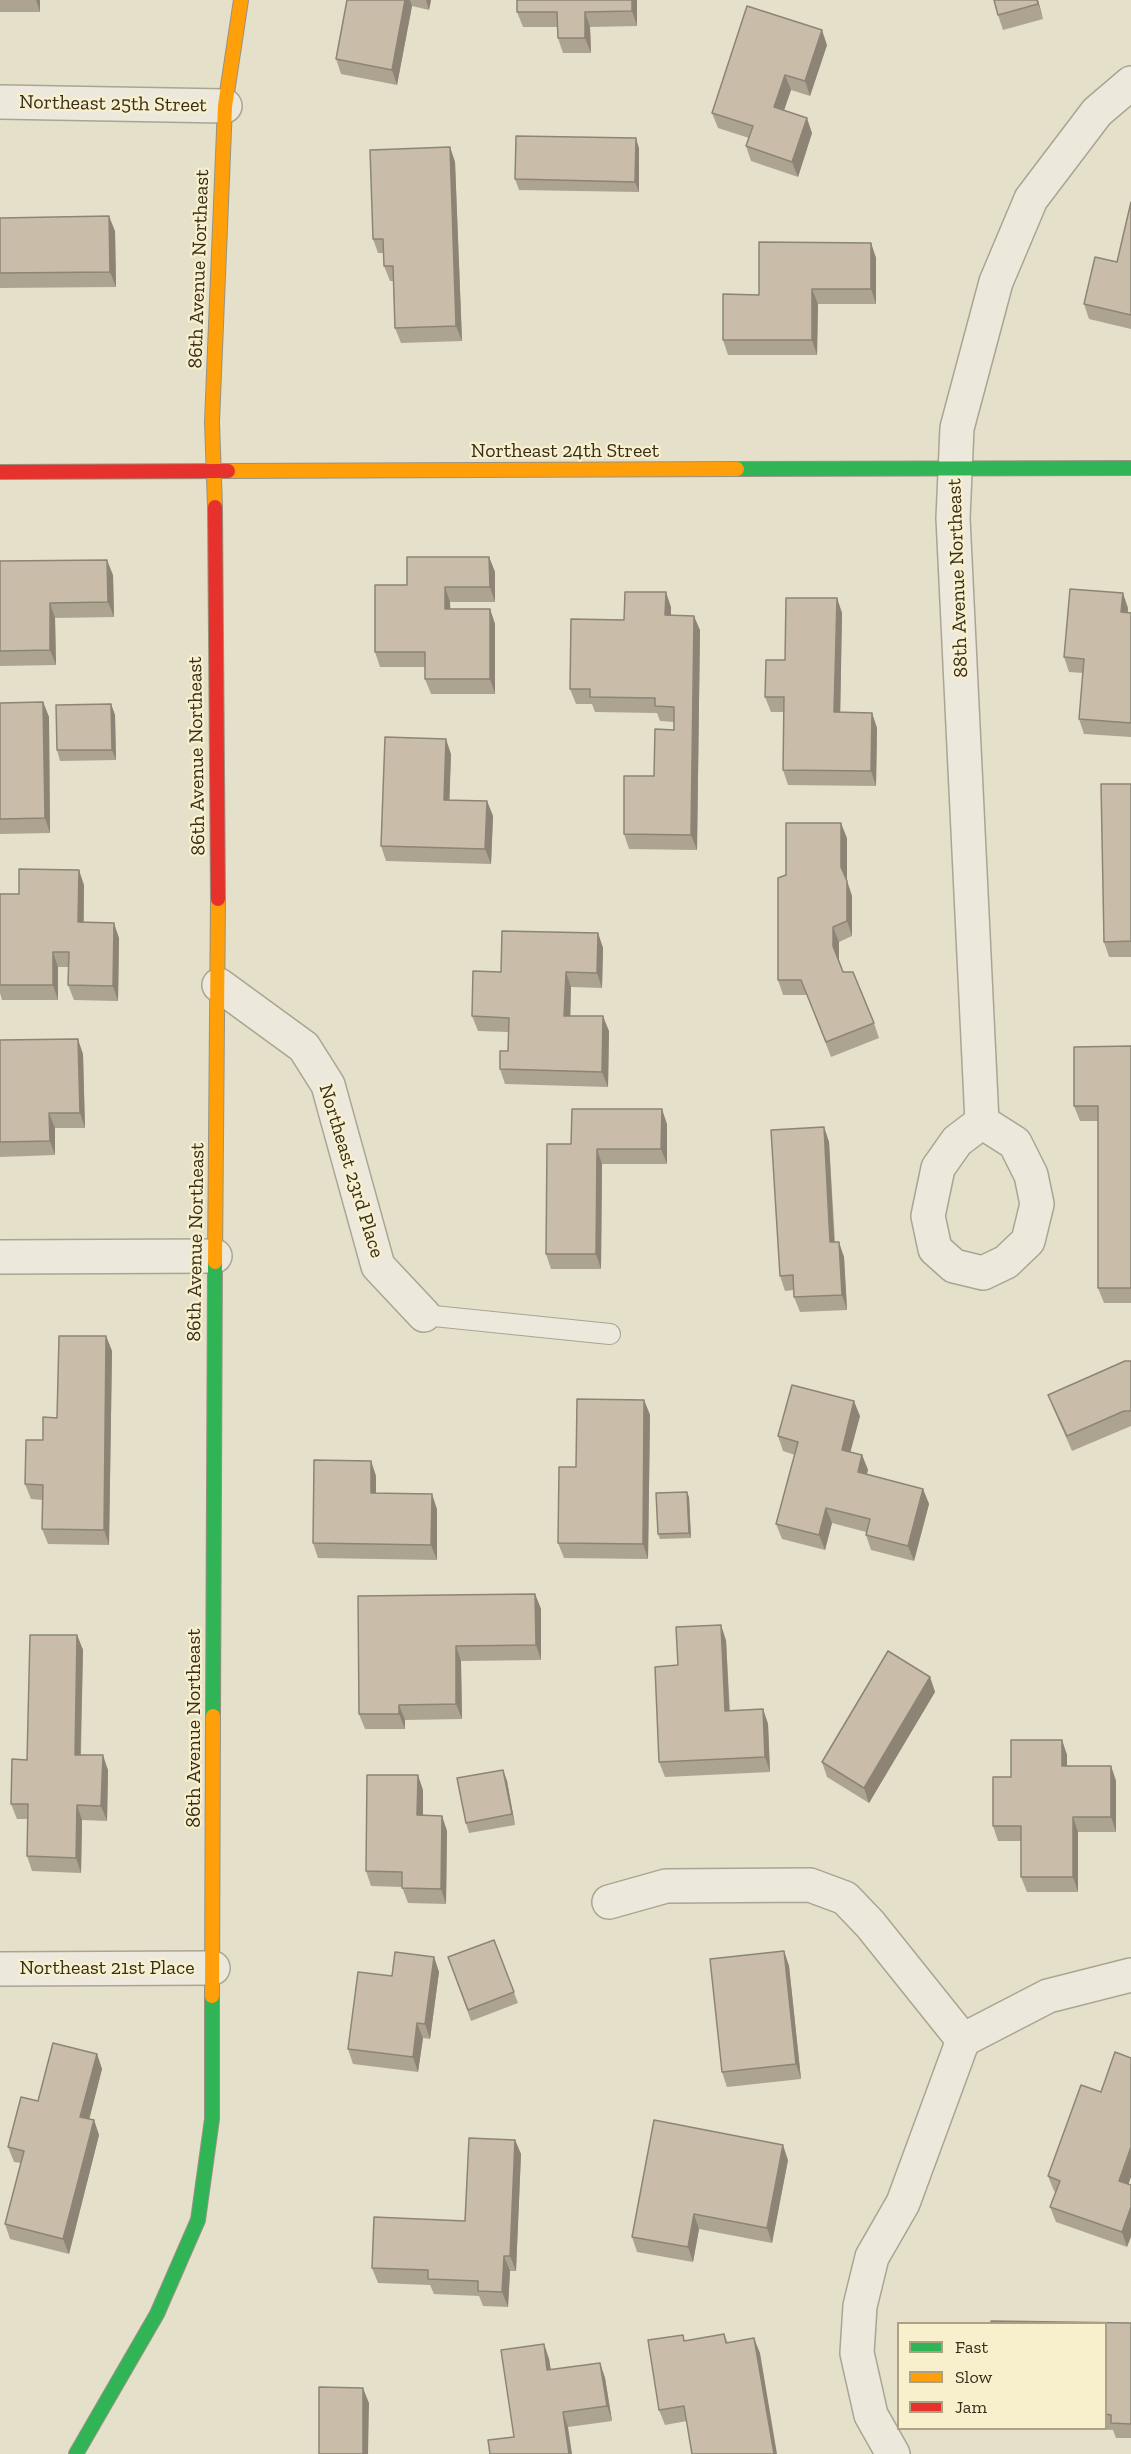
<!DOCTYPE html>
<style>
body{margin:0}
#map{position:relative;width:1131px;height:2454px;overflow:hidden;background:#e5e0c9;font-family:"Zilla Slab",serif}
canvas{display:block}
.legend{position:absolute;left:897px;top:2322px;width:210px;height:108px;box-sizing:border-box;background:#f8f0cd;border:2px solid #aba286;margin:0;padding:8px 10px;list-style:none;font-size:18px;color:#382c1b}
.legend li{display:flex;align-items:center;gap:12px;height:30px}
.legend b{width:30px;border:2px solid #aba286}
</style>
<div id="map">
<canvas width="1131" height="2454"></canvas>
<ul class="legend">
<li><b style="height:8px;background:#30b455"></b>Fast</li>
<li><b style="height:8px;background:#ff9f0a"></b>Slow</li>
<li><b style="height:8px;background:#e5322d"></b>Jam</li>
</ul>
</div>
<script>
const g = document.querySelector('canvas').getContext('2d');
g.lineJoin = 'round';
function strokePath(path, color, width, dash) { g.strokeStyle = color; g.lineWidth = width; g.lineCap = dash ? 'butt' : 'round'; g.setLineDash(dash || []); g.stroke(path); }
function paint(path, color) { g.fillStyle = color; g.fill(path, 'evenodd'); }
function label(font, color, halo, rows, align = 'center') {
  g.font = font + ' "Zilla Slab",serif'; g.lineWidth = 4.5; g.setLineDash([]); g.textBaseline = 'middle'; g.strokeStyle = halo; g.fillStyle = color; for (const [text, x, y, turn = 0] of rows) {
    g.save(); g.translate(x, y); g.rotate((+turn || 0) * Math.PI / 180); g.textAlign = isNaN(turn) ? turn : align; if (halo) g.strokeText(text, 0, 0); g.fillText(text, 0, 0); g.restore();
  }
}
const lane = new Path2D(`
 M424 1315 610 1334`);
const street = new Path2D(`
 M0 102 225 106
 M219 985 304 1047 328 1085 378 1266 424 1315
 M982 1122 953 518 957 428 996 282 1031 199 1097 112 1131 83
 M982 1122 1015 1143 1031 1175 1037 1204 1028 1241 1006 1262 983 1273 954 1266 935 1249 928 1216 938 1168 957 1141Z
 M0 1257 215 1256
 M609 1902 666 1886 810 1885 845 1898 870 1924 963 2040
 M0 1969 213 1968
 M963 2040 1048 1996 1131 1975
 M893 2454 871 2415 857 2353 860 2306 872 2257 903 2203 963 2040`);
const fast = new Path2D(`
 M737 469 1131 468
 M213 1716 215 1262
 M76 2454 157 2314 198 2220 212 2119V1996`);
const slow = new Path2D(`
 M228 471 737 469
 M215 507 212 422 225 106 241 0
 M215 1262 218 899
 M212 1996 213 1716`);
const jam = new Path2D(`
 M0 472 228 471
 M215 507 218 899`);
strokePath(lane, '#aaa493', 22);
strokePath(street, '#aaa493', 36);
strokePath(fast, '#999283', 16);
strokePath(slow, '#999283', 16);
strokePath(jam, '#999283', 16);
strokePath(lane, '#ece8db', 20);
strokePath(street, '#ece8db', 33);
strokePath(fast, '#30b455', 14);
strokePath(slow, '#ff9f0a', 14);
strokePath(jam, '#e5322d', 14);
paint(new Path2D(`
 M0 0H40V12H0Z
 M347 0H431L429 10 412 6 397 85 341 74 336 59Z
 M517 0H637V26L590 27 591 53H563L558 38 557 27H523L517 12Z
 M1038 0 1043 19 1003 30 998 15Z
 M827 45 810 96 791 90 784 110 812 133 798 177 751 161 746 146 749 138 718 128 712 113Z
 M450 147 455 162 462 341 401 343 395 328 393 281H390L384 266V253H378L373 239Z
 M639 148V192L519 190 515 179Z
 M1131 202V329L1089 319 1084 304 1117 262Z
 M0 218 115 231 116 287 0 288Z
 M871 243 876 258V304H818L817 355H728L723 340 759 295Z
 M489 557 495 572V602H450V609H490L495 624V694H431L425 679V667H380L375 652 407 585Z
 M0 561 113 575 114 617 55 618 56 665 0 666Z
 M837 598 842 613 840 712 872 713 877 728 876 786 788 785 783 770 784 712H771L765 697 785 660Z
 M671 607V615L700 630 697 850 629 849 624 834 654 776 674 730V722L660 721 657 713 595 712 592 704H576L570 689 624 620Z
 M1128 608V613H1131V737L1084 734 1079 719 1083 673 1069 672 1064 657Z
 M43 702 49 717 50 833 0 834V703Z
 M111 704 115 715 116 760 60 761 57 750Z
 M451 754 449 800 487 801 493 816 491 864 386 861 381 846Z
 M1131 784V957H1109L1104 942Z
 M847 838V881L852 896V936L839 942V960L843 972 874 1023 879 1038 831 1057 807 995H783L778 980 786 875Z
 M84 885V922L119 938 118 1001 74 1000 68 985 69 967H58V1000H2L0 993V894H19Z
 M598 933 603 948 602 988 571 987 570 1016 609 1031 608 1087 505 1084 500 1069 508 1051V1032L478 1031 472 1016 501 972Z
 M0 1040 83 1054 85 1128H55V1155L0 1157Z
 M1131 1046V1303H1104L1098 1288V1121H1080L1074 1106Z
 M667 1124V1164H602L601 1269H551L546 1254 571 1144Z
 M824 1127 829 1142 835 1242 844 1257 847 1310 800 1312 794 1297V1290L785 1291 780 1276Z
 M106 1336 112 1351 109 1545 48 1544 42 1529 43 1500 31 1499 25 1484 57 1418Z
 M1131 1361V1426L1072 1451 1054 1410 1048 1395Z
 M644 1400 650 1415 648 1559 564 1558 558 1543 576 1467Z
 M860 1416 850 1452 862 1455 868 1470 867 1474 923 1489 929 1504 914 1561 871 1550 866 1535V1532L832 1523 825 1550 782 1539 776 1524 795 1455 783 1451 778 1436Z
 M371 1461 376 1476V1493L437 1509V1560L318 1558 313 1543Z
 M689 1497 691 1538 660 1539 658 1534Z
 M535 1594 541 1609V1660L461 1661 462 1719 405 1720V1729H365L359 1714 358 1596Z
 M77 1635 83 1650 81 1755 108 1770 107 1821 82 1820 81 1873 32 1871 27 1856 28 1819H17L11 1804 27 1760Z
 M726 1640 730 1711 763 1709 768 1724 770 1772 665 1777 659 1762 678 1665Z
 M930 1677 935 1692 869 1803 827 1777 822 1762Z
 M1062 1740 1067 1755V1766H1111L1116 1781V1832H1078V1892H1027L1021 1877V1841H998L993 1826 1011 1777Z
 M503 1770 507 1781 515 1825 469 1833 466 1823Z
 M423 1790V1815L442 1816 447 1831 446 1904 408 1903 402 1887 371 1886 366 1871Z
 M494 1940 518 2003 471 2021 448 1957Z
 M784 1951 789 1966 801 2079 727 2087 722 2072Z
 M434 1957 439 1972 430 2039 423 2038 418 2072 353 2064 348 2049 392 1976Z
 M97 2054 102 2069 89 2119 94 2120 99 2135 69 2254 10 2239 5 2224 21 2163 14 2162 8 2147 38 2101Z
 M1131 2058V2177L1128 2184 1127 2247 1056 2222 1050 2207 1056 2192 1054 2191 1048 2176 1101 2092Z
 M515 2140 521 2154 516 2271H510L508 2307 483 2306 479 2296 434 2294 430 2285 378 2283 372 2268 465 2221Z
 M788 2160 772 2243 699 2229 693 2262 637 2252 632 2237Z
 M1131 2323V2438H1116L1113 2430 1063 2428H1106V2324Z
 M724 2334 728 2343 760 2353 687 2421 665 2425 659 2410 685 2341Z
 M544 2344 549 2359 551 2370 600 2363 605 2378 612 2421 568 2427 514 2437Z`), '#ada391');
paint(new Path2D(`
 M36 0H40V12Z
 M405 0H410L412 6 397 85 392 70Z
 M426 0H431L429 10Z
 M632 0H637V26L632 11Z
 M1037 0H1038L1043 19Z
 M585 12 590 27 591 53 585 38Z
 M822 30 827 45 810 96 805 81Z
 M785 75 791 90 780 122 774 107Z
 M807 118 812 133 798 177 792 162Z
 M636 138 639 148V192L635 182Z
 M450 147 455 162 462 341 456 326Z
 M109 216 115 231 116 287 110 272Z
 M871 243 876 258V304L871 289Z
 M812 289 818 304 817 355 812 340Z
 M489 557 495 572V602L490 587Z
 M107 560 113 575 114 617 108 602Z
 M445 587 450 602 451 624 445 609Z
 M666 592 671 607V630L665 615Z
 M1123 593 1128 608 1126 627 1121 612Z
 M837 598 842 613 840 727 834 712Z
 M50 603 55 618 56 665 50 650Z
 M490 609 495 624V694L490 679Z
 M694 616 700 630 697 850 691 835Z
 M43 702 49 717 50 833 45 818Z
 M111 704 115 715 116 760 112 750Z
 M872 713 877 728 876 786 871 771Z
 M446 739 451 754 449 815 444 800Z
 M487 801 493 816 491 864 485 849Z
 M841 823 847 838V881L852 896V936L847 921 841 867Z
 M79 870 84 885 83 937 78 922Z
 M114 923 119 938 118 1001 113 986Z
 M833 927 839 942V961L833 946Z
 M598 933 603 948 602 988 597 973Z
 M53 952 58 967V1000L53 985Z
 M566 972 571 987 570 1031 564 1016Z
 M603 1016 609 1031 608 1087 602 1072Z
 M78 1039 83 1054 85 1128 80 1113Z
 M662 1109 667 1124V1164L661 1149Z
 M49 1113 55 1128V1155L50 1141Z
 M824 1127 829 1142 835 1257 830 1242Z
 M597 1149 602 1164 601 1269 596 1254Z
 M839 1242 844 1257 847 1310 842 1295Z
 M106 1336 112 1351 109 1545 104 1530Z
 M644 1400 650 1415 648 1559 643 1544Z
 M854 1401 860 1416 847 1465 842 1450Z
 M862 1455 868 1470 863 1487 858 1472Z
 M371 1461 376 1476V1508L371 1493Z
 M923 1489 929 1504 914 1561 908 1546Z
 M687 1492 689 1497 691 1538 689 1533Z
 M432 1494 437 1509V1560L431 1545Z
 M826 1508 832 1523 825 1550 819 1535Z
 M535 1594 541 1609V1660L536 1645Z
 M721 1625 726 1640 730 1726 725 1711Z
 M77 1635 83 1650 80 1769 75 1755Z
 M456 1646 461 1661 462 1719 456 1704Z
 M930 1677 935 1692 869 1803 864 1788Z
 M399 1705 405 1720V1729L399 1714Z
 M763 1709 768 1724 770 1772 765 1757Z
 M1062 1740 1067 1755V1781L1062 1766Z
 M103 1755 108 1770 107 1821 101 1806Z
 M1111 1766 1116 1781V1832L1111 1817Z
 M503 1770 507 1781 515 1825 512 1814Z
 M418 1775 423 1790V1830L417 1815Z
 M77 1805 82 1820 81 1873 76 1858Z
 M442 1816 447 1831 446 1904 441 1889Z
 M1073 1817 1078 1832V1892L1073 1877Z
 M784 1951 789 1966 801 2079 796 2064Z
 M434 1957 439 1972 430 2039 425 2024Z
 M417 2023 423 2038 418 2072 413 2057Z
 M97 2054 102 2069 86 2132 80 2117Z
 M94 2120 99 2135 69 2254 63 2239Z
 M515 2140 521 2154 516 2271 510 2256Z
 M783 2145 788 2160 772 2243 767 2228Z
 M1131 2147V2177L1124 2196 1119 2181Z
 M1131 2207V2237L1127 2247 1122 2232Z
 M694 2214 699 2229 693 2262 688 2247Z
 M504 2256 510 2271 508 2307 502 2292Z
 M754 2338 760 2353 777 2454H774Z
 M544 2344 549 2359 553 2385 547 2370Z
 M600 2363 605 2378 612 2421 607 2406Z
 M363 2388 369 2403 368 2454H363Z
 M563 2412 568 2427 572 2454H569Z`), '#8d8476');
const building = new Path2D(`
 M347 0H405L392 70 336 59Z
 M517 0H632V11L585 12V38H558L557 12H517Z
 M994 0H1037L1038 4 998 15Z
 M747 6 822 30 805 81 785 75 774 107 807 118 792 162 746 146 753 126 712 113Z
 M516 136 636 138 635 182 515 179Z
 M450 147 456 326 395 328 393 266H384L383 239H373L370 150Z
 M1131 202V315L1084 304 1095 257 1117 262Z
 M109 216 110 272 0 273V218Z
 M759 242 871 243V289H812V340H723V294L759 295Z
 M407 557H489L490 587H445V609H490V679H425V652H375V585H407Z
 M107 560 108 602 50 603V650L0 651V561Z
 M1070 589 1123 593 1121 612 1131 613V723L1079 719 1084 659 1064 657Z
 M625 592H666L665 615 694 616 691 835 624 834V776H654L655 729 674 730V707L655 706V698L590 697V689H570L571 619 624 620Z
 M786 598H837L834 712 872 713 871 771 783 770 784 697H765L766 660H785Z
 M43 702 45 818 0 819V703Z
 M111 704 112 750H57L56 705Z
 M385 737 446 739 444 800 487 801 485 849 381 846Z
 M1101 784H1131V941L1104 942Z
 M786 823H841V867L847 881V921L833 927V946L843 972H853L874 1023 826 1042 801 980H778V878L786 875Z
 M19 869 79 870 78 922 114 923 113 986 68 985 69 952H53V985H0V894H19Z
 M502 931 598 933 597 973 566 972 564 1016H603L602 1072 500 1069V1051H508L509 1018 472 1016 473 971 501 972Z
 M78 1039 80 1113H49L50 1141 0 1142V1040Z
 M1131 1046V1288H1098V1106H1074V1047Z
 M572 1109H662L661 1149H597L596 1254H546L547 1144H571Z
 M824 1127 830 1242H839L842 1295 794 1297 793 1275 780 1276 771 1130Z
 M59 1336H106L104 1530 42 1529 43 1485 25 1484 26 1440H43V1417L57 1418Z
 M1125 1361H1131V1411H1124L1067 1436 1048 1395Z
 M792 1385 854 1401 842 1450 862 1455 858 1472 923 1489 908 1546 866 1535 870 1519 826 1508 819 1535 776 1524 798 1442 778 1436Z
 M577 1399 644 1400 643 1544 558 1543 559 1467H576Z
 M314 1460 371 1461V1493L432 1494 431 1545 313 1543Z
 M687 1492 689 1533 658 1534 656 1493Z
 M535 1594 536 1645 456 1646V1704L399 1705V1714H359L358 1596Z
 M721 1625 725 1711 763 1709 765 1757 659 1762 655 1667 678 1665 676 1627Z
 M30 1635H77L75 1755H103L101 1806 77 1805 76 1858 27 1856 28 1804H11L12 1759 27 1760Z
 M888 1651 930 1677 864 1788 822 1762Z
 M1011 1740H1062V1766H1111V1817H1073V1877H1021V1826H993V1777H1011Z
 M503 1770 512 1814 466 1823 457 1778Z
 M367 1775H418L417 1815 442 1816 441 1889 402 1888V1872L366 1871Z
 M494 1940 514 1992 468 2010 448 1957Z
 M784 1951 796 2064 722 2072 710 1959Z
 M395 1952 434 1957 425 2024 417 2023 413 2057 348 2049 358 1972 392 1976Z
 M53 2043 97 2054 80 2117 94 2120 63 2239 5 2224 24 2151 8 2147 21 2097 38 2101Z
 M1115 2052 1131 2058V2147L1119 2181 1131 2185V2207L1122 2232 1050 2207 1060 2181 1048 2176 1081 2085 1101 2092Z
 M654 2120 783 2145 767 2228 694 2214 688 2247 632 2237Z
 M469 2138 515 2140 510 2256H504L502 2292 478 2291V2281L428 2279V2270L372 2268 374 2217 465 2221Z
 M991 2321 1131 2323V2424L1111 2423V2415L1106 2414V2324H991Z
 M724 2334 726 2343 754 2338 774 2454H692L684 2406 659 2410 648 2340 683 2335 684 2341Z
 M544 2344 547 2370 600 2363 607 2406 563 2412 569 2454H490L488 2440 514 2437 501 2350Z
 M319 2387 363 2388V2454H319Z`);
paint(building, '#c9bda9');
strokePath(building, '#8d8476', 1.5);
label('20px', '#382c1b', '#f8f0cd', [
 ["Northeast 25th Street",113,104,1],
 ["86th Avenue Northeast",199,269,-88],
 ["Northeast 24th Street",565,451],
 ["88th Avenue Northeast",958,578,-92],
 ["86th Avenue Northeast",197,756,-91],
 ["Northeast 23rd Place",351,1171,73],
 ["86th Avenue Northeast",196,1242,-89],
 ["86th Avenue Northeast",194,1728,-90],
 ["Northeast 21st Place",107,1968]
]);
</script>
